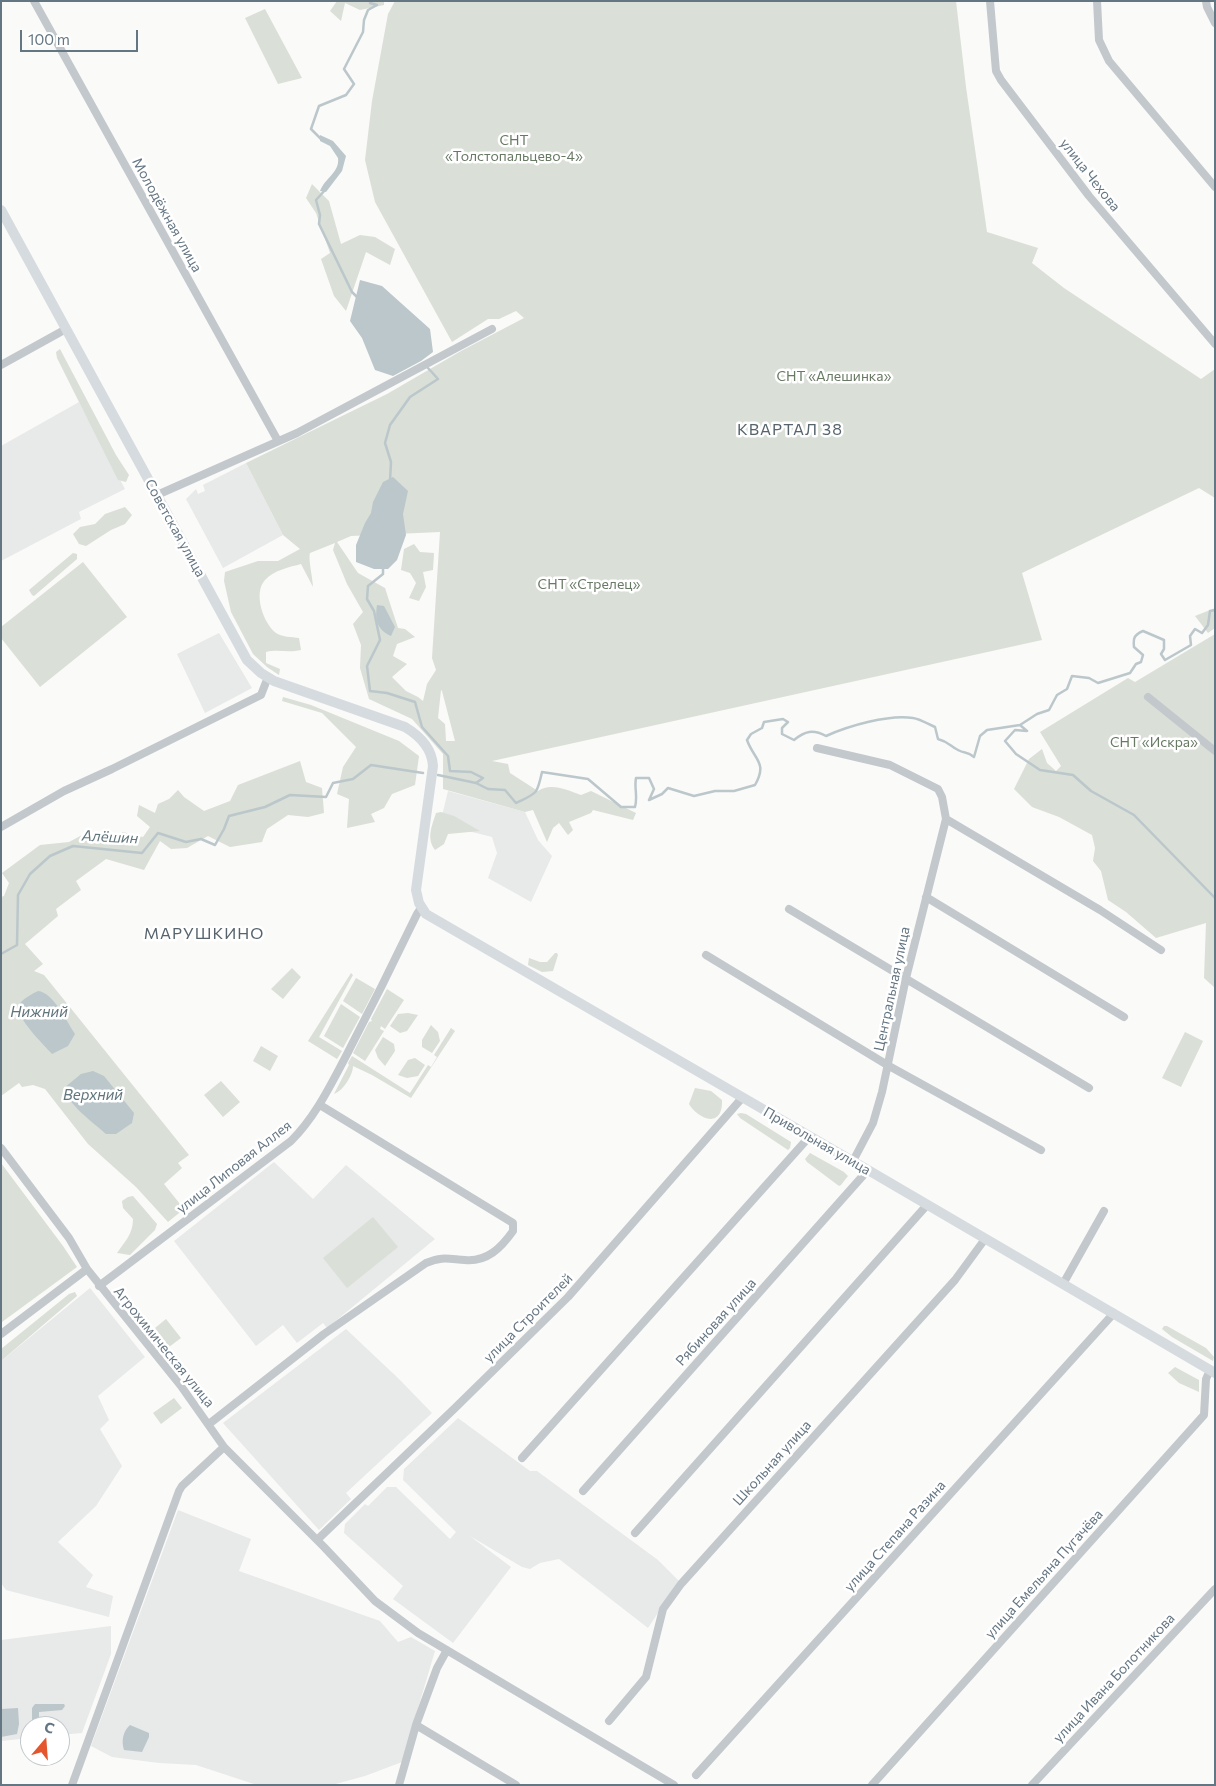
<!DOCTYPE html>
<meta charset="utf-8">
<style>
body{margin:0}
#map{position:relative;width:1216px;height:1786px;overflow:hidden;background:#fafaf8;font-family:Commissioner,sans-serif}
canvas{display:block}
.frame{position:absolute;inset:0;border:2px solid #657683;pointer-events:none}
.north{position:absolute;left:20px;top:1716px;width:50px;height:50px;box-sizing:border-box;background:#fff;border:1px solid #c1c8cd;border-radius:50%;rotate:18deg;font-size:14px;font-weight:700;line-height:20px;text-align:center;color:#657683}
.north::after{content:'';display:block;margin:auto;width:18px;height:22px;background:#e4572e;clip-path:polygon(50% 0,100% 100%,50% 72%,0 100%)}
.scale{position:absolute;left:20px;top:30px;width:118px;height:22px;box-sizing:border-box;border:2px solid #657683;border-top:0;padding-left:6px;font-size:15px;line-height:18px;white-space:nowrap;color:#657683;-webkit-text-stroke:4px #fff;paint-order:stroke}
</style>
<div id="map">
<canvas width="1216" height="1786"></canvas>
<div class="frame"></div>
<div class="north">С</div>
<div class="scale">100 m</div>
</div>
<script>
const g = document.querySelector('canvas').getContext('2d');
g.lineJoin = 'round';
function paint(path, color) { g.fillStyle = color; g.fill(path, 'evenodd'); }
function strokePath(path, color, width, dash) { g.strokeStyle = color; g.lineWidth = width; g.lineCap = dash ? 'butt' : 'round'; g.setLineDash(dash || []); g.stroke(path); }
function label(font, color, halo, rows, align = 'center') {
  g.font = font + ' Commissioner,sans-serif'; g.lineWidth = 5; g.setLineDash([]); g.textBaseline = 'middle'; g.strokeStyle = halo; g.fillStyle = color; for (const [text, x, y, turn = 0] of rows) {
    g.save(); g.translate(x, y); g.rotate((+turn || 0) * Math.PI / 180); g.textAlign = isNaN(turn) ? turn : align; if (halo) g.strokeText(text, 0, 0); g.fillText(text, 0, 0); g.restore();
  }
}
paint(new Path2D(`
 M79 402 125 489 79 512 81 519 1 561V446Z
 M246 463 283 535 223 568 186 499 196 489 198 494 205 491 203 485Z
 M219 633 252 688 205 713 177 654Z
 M448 791 525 812 538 840 552 856 531 902 488 878 497 853 492 837 440 824Z
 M274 1162 313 1199 346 1165 435 1239 327 1328 323 1323 297 1343 283 1325 256 1346 174 1241Z
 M90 1288 145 1357 98 1396 109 1420 100 1429 122 1466 96 1506 58 1542 93 1575 86 1587 113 1596 109 1617 6 1590 1 1583V1361Z
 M346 1329 399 1379 432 1413 346 1493 351 1499 319 1530 223 1423Z
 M458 1418 530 1471H537L658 1560 679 1581 648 1628 559 1559 540 1563 530 1569 522 1567 470 1536 511 1567 453 1643 393 1599 403 1586 344 1533 345 1524 365 1504 368 1506 387 1487H396L450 1539 456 1532 403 1480 404 1469Z
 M178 1510 251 1539 239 1571 380 1621 398 1642 411 1637 435 1651 402 1762 365 1776 332 1785H257L196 1765 159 1763 112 1757 91 1746Z
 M111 1626V1654L82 1733 60 1735V1726H30V1738L1 1741V1640Z`), '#e8e9e9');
paint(new Path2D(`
 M337 1H384V5L360 10 345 3 341 21 330 11Z
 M395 1H956L966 87 987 232 1038 248 1032 263 1064 288 1201 379 1215 369V498L1199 488 1022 573 1042 640 492 761 508 764 510 773 538 791C550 782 568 790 581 795L591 791 636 813 633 820 593 810 591 813 569 822 573 830 568 835 559 823 553 828 547 842 533 810 525 812 443 789V754L412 719 369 699 360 668 361 645 353 624 363 612 347 584 333 550 335 543 310 553C308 559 313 579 313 587L301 564C290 567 274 570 265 580 253 593 263 623 276 633 281 637 292 637 299 638L301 650C288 653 278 649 266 652V663L280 669 279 675 267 667 253 654 231 612 224 581 225 572 258 561H278L300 549 283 535 246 463 387 394 461 351 524 318 516 311 499 319H488L452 342 375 202 365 160 372 101 388 14ZM440 532 432 658 436 670 427 684 423 701 418 697 406 691 392 677 407 664 393 656 397 644 415 637 405 629 398 628 385 588 358 573 337 542 351 536ZM441 690 442 691 455 741H446L445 724 438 718Z
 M265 9 302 78 278 84 245 18Z
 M312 184 329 201 341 244 360 235 375 237 395 249 390 265 366 252 346 311 334 296 321 259 330 253 316 213 306 198Z
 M60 349 116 455 129 475 126 482 118 480 57 358 56 352Z
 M125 507 132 515 125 524 111 530 86 546 79 544 73 534 80 527 95 524 105 514Z
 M414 544 420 552 434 553 433 570 423 572 426 587 419 601 409 598 416 583 410 573 401 570 404 549Z
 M73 553 77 554V559L34 596 32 595 29 590Z
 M83 562 127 617 40 687 1 638V627Z
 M1215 608V628L1208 633 1195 616Z
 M1215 634V988L1204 978 1206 923 1156 938 1126 912 1108 900 1101 871 1093 861 1095 848 1092 835 1059 817 1032 807 1014 789 1029 759 1042 749 1047 763 1056 771 1061 766 1040 732 1128 678 1135 682Z
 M283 697 311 705 399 741 419 756 415 785 392 794 384 808 371 814 375 822 347 828 349 799 337 794 343 767 356 747 322 713 282 701Z
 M300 761 306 782 322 788 324 813 308 817 288 815 267 829 262 842 230 847 208 836 187 848 171 849 160 841 144 870 106 859 76 881 81 890 56 909 58 916 25 944 43 964 34 971 44 975 189 1155 178 1163 182 1168 164 1184 184 1209 168 1222 136 1187 88 1144 45 1089 33 1085 22 1087 19 1083 1 1096V897L4 896 9 883 2 873 40 845 69 842 86 833 109 842 123 832 143 837 150 827 137 816 139 805 155 813 158 804 169 799 178 790 184 797 204 811 230 801 238 785Z
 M441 812 454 816 480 831 448 834 444 844 435 850C426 838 432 826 436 813Z
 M555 953H557L558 955 553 971 542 972 528 965 529 958 540 962H547Z
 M292 968 301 977 283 999 271 989Z
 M351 973 353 975 319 1037 342 1051 337 1059 308 1041Z
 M356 978 375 989 362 1014 343 1001Z
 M387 989 404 1000 385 1029 381 1026 380 1029 384 1031 365 1061 353 1053 369 1022 372 1021 371 1019Z
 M341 1004 360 1017 343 1048 324 1036Z
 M408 1013 418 1015 407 1031 400 1033 390 1026 398 1014Z
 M431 1025 438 1032 440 1041 432 1053 422 1047V1040Z
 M451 1028 455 1031 411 1098 372 1075 353 1066C353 1075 343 1091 334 1094L349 1065 348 1063 352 1056 410 1093 428 1065 431 1067 437 1057 434 1055Z
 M1185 1032 1203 1041 1181 1087 1162 1078Z
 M383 1037 394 1044 395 1051 385 1066 378 1058 375 1050Z
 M261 1046 278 1056 270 1071 253 1061Z
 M415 1058 425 1065 418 1076 407 1078 398 1075 408 1060Z
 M221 1081 240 1102 223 1117 204 1095Z
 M695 1088 711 1091 722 1100C722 1104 722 1109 720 1113 712 1127 694 1113 689 1104Z
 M741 1113 746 1114 791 1142 790 1148 788 1150 740 1118 737 1114Z
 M810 1153 844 1172 848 1176 841 1185 839 1186 807 1162 805 1159Z
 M1 1163 63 1246 77 1267 2 1322Z
 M133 1196 157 1224 155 1230 130 1255 117 1253C125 1241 133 1234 133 1219L123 1208 122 1201 128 1197Z
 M373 1217 398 1247 347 1288 323 1258Z
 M75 1292 77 1296 1 1361V1349L69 1294Z
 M166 1319 181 1338 169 1347 155 1328Z
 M1164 1326H1167L1206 1348 1214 1357 1213 1361 1172 1337 1162 1329Z
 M1175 1367 1199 1380V1392L1179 1383 1168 1373Z
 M174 1398 182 1408 161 1424 153 1413Z`), '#dadfd7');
paint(new Path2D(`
 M320 135 333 141 346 156 342 171 326 192 320 191C325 178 340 172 338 158L330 146 320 141Z
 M360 280 382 286 430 329 433 352 421 361 393 376 375 370 362 338 350 321Z
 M393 477 408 491 403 514 406 535 397 560 388 569H374L356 562V545L365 523 371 513 373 502 383 482Z
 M377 605 384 606 395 627 391 636C376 629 375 619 377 605Z
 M38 991C53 992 67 1022 75 1034L68 1046 52 1054C44 1045 14 1016 19 1005 22 999 32 994 38 991Z
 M93 1071 104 1076 134 1113 132 1123 116 1134H106C93 1122 68 1105 64 1088L81 1074Z
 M35 1704H64L65 1706 62 1710 39 1712V1719L58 1726 32 1725V1708Z
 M18 1708 19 1724 17 1734 1 1737V1709Z
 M130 1725 149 1733V1737L142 1752 124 1750C121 1741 123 1731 130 1725Z`), '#bbc7cb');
strokePath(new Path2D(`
 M321 139 311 129 319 106 346 95 354 84 344 69 363 32 364 20 368 10 377 5 370 3 371 1
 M326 189 316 200 320 215 319 224 352 292 357 297
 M390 481 391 462 385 443 390 425 410 397 438 379 428 368
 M383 566V574L368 586 367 599 374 611 380 640 367 666 370 691 387 693 415 702 422 727 448 756 450 771 471 772 483 778 476 783
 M1020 725 1027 731 1015 730 1005 741 1016 754 1040 770 1073 775 1091 791 1134 815 1215 898
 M438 775 476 783 488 789 505 790 516 803C537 793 537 795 542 772L588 779 621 807H635C638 796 634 788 636 778H649L654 789 649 800 662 794 668 788 694 796 715 791H734L755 785C768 762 754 760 747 740L751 734 762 728 764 722 783 719 788 722 782 728V734L794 740C805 731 813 729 826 736 848 726 889 714 913 718 920 719 928 724 935 727L938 739C949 742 950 746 958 750 965 754 967 751 974 757L980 736 987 730 1020 725 1037 714 1049 710 1057 695 1067 689 1072 676 1089 678 1098 683 1130 673 1136 664 1141 662 1143 655 1134 647C1133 638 1134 635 1143 631L1164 640V649L1161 654 1165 660 1191 645 1190 636 1195 629 1202 633 1208 625 1210 611 1215 610
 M1 954 17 945 18 895 30 874 50 856 73 846 142 853 158 833 186 842 201 839 215 845 224 829 229 816 265 807 290 795 326 797 333 783 353 779 371 765 423 773`), '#bbc7cb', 2.5);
strokePath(new Path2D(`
 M34 1 278 441
 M990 1 996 71 1001 80 1089 196 1215 344
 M1097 1 1099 40 1109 61 1215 187
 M1206 1 1207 7 1215 23
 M1 365 66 329
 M157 495 297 433 492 329
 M1148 697 1215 751
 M817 748 890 765 938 789 942 797 946 819 906 978 882 1092 873 1123 853 1161
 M946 819 1100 910 1161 950
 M1 827 64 791 112 769 261 695 268 677
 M926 897 1124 1017
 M789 909 1089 1088
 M706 955 889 1066 1041 1150
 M1 1148 69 1238 87 1269 181 1386 224 1447 324 1547 375 1601 418 1633 674 1785
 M1063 1284 1104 1211
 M99 1286 291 1141C315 1117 329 1088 345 1058 370 1010 394 962 417 914L421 908
 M1 1334 87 1269
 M209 1424 324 1334 426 1263C442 1256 449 1259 465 1260 487 1262 501 1248 513 1231V1223L320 1105
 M522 1458 810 1136
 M583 1491 868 1170
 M635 1533 927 1205
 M317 1540 455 1408 568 1297 742 1098
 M447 1650 437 1668 416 1725 516 1785
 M609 1721 646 1677 663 1609 681 1584 955 1280 985 1239
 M696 1775 1114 1313
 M72 1785 179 1491 182 1486 224 1447
 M399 1785 416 1725
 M872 1785 1204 1415 1206 1379 1210 1370
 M1032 1785 1215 1589`), '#c3c8cc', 8);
strokePath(new Path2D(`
 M1 210 247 660 261 673 274 681 405 727C420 736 432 748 433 766L416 890 419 903 426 914 868 1170 1215 1373`), '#d6dbdf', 10);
label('14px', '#687a64', '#fff', [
 ["СНТ",514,140],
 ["«Толстопальцево-4»",514,156],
 ["СНТ «Алешинка»",834,376],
 ["СНТ «Стрелец»",589,584],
 ["СНТ «Искра»",1154,742]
]);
label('14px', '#657683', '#fff', [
 ["улица Чехова",1090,175,52],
 ["Молодёжная улица",167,215,61],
 ["Советская улица",175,528,61],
 ["Центральная улица",892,989,-78],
 ["Привольная улица",817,1141,30],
 ["улица Липовая Аллея",234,1167,-38],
 ["улица Строителей",528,1318,-45],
 ["Рябиновая улица",716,1322,-48],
 ["Агрохимическая улица",164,1347,51],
 ["Школьная улица",772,1463,-48],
 ["улица Степана Разина",895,1536,-48],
 ["улица Емельяна Пугачёва",1044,1574,-48],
 ["улица Ивана Болотникова",1114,1678,-47]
]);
label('italic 15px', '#60757c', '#fff', [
 ["Алёшин",110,837,3],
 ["Нижний",39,1012],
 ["Верхний",93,1095]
]);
g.letterSpacing = '1px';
label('16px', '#57646e', '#fff', [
 ["КВАРТАЛ 38",790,430],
 ["МАРУШКИНО",204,934]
]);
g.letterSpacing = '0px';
</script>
